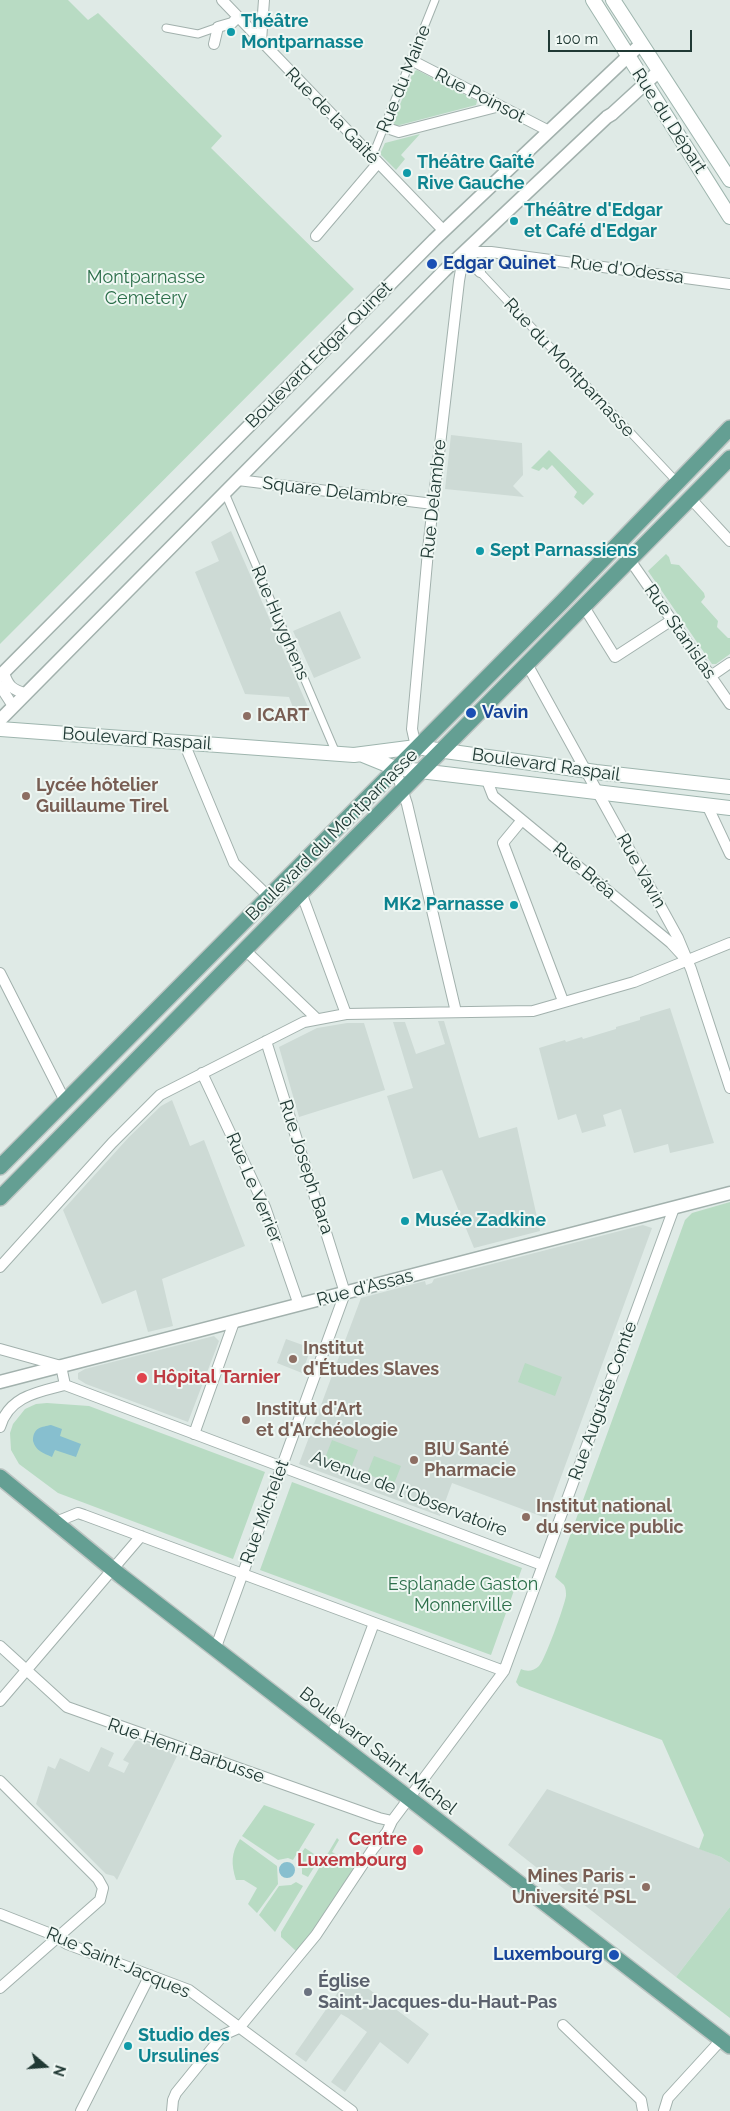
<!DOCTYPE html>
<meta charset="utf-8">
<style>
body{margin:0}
#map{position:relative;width:730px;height:2111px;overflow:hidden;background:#dfeae6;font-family:Raleway,sans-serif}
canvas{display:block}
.north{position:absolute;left:20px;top:2041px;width:50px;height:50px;-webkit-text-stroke:4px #eff7f3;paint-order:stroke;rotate:108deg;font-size:14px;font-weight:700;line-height:20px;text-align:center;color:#203934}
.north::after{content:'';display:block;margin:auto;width:18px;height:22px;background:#203934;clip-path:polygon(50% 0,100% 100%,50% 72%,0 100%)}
.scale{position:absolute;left:548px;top:30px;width:144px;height:22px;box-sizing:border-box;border:2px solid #203934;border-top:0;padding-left:6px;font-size:15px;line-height:18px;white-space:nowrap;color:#203934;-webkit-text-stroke:4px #eff7f3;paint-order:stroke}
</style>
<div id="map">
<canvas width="730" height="2111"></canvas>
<div class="north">N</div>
<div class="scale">100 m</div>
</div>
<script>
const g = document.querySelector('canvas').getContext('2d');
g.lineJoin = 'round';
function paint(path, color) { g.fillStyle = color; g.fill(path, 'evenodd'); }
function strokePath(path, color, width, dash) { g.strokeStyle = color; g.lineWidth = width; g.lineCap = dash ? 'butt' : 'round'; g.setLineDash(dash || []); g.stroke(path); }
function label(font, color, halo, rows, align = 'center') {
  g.font = font + ' Raleway,sans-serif'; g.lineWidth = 4; g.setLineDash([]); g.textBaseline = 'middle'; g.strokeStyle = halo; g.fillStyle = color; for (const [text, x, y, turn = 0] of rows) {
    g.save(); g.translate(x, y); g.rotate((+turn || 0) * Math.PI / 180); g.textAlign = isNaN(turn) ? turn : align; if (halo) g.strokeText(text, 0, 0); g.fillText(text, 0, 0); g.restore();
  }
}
paint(new Path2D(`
 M451 435 522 443 523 475 513 486 524 497 445 489Z
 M231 531 308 707 295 713 289 697 245 694 195 572 219 561 211 542Z
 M340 611 361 658 314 678 293 631Z
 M670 1008 714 1143 670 1153 668 1144 634 1153 621 1109 603 1115 606 1126 582 1133 576 1114 558 1120 539 1048 565 1040 566 1042 582 1037 583 1039 616 1029V1027L640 1020V1017Z
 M438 1021H444L479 1138 517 1127 540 1231 474 1248 442 1170 413 1179 387 1096 413 1088 393 1022H405L416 1054 445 1044Z
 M347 1023H364L385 1090 299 1117 279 1047 317 1028Z
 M172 1100 190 1146 204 1140 245 1246 162 1279 173 1326 148 1332 136 1290 102 1304 63 1210 129 1137 161 1106Z
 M643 1225 652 1228 546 1518 452 1483 440 1516 299 1464 361 1298 425 1281 426 1285 432 1283 434 1279Z
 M214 1336 219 1341 188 1422 86 1384 78 1379V1373L85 1369Z
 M286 1339 311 1348 302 1373 277 1363Z
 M136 1740 177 1753V1756L117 1880 114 1876 106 1874 36 1804 48 1766 55 1769 60 1758 89 1772 101 1747 114 1753 108 1766 124 1773 129 1763 123 1760Z
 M547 1789 721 1857 730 1863V1907L676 1977 508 1845Z
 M350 1975 429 2034 408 2064 380 2042 345 2092 331 2082 367 2032 348 2018 341 2014 306 2062 295 2054Z`), '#cddad5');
paint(new Path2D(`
 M0 0H68L88 20 98 13 222 136 211 148 354 289 0 644Z
 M417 70 477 101 476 105 396 126 393 122 413 72Z
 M420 134 401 155 405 159 396 170 380 154 385 143Z
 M549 450 594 494 583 505 574 497 577 492 552 465 547 470 543 467 539 471 531 468Z
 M666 554 669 557 671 564 679 565 704 593 705 597 701 602 718 621 717 627 728 638H730V654L716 664H712L648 571Z
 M730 1202V1863L721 1857 699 1849 704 1835 662 1740 519 1686 516 1682 521 1669C527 1672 534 1671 539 1666 545 1660 564 1607 566 1596 566 1592 566 1589 564 1585L555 1577 685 1220 692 1213Z
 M525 1363 562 1377 555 1396 518 1382Z
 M47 1403 89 1406 265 1472 233 1559 58 1493 19 1464 11 1450 10 1433 13 1424 25 1409 36 1404Z
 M332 1440 358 1450 351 1468 325 1458Z
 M374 1456 401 1466 394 1484 367 1474Z
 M292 1482 522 1568 491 1655 260 1570Z
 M264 1805 315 1824 293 1860 288 1858 278 1860 242 1836Z
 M337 1838 339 1840 332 1852 355 1866 313 1931 296 1951 281 1937V1932Z
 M240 1839 277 1866 278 1884 257 1913 248 1904 257 1888 244 1880H236C231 1864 231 1853 240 1839Z
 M305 1848 320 1858 308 1877 302 1874V1867L297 1859Z
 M296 1882 303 1886 275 1932 259 1915 279 1886 291 1885Z
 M730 1907V2018L676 1977Z`), '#b8dbc3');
paint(new Path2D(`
 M51 1425 62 1429 60 1436 81 1444 76 1457 55 1450 52 1457C43 1453 36 1451 33 1441 33 1427 42 1427 51 1425Z
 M279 1870a8 8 0 1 1 16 0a8 8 0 1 1-16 0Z`), '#87bfcf');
const pedestrian = new Path2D(`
 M166 28 198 34 218 27
 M372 157 435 0
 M480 272 677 482
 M225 493 336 753`);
const minor = new Path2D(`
 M222 0 443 230
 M261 41 264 0
 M214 44 218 27 232 23 238 17
 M411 60 549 131
 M384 127 399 132 500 106
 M316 236 378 163
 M464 252H491L730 284
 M464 252 480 272
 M238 480 433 504
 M691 499 730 541
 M630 560 730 704
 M584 607 615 657 672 620
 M527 664 678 938 691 969 730 1088
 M4 673C8 685 12 690 25 693
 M711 676 730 663
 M0 686 13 706
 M184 743 234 863 268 896
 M416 747 412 729 429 540 459 281 464 252
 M395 768 407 804 456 1012
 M486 778 493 796 671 943 682 955
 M707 805 730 854
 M522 820 503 843 563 1001
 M301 892 346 1014
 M245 950 316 1018
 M0 973 65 1101
 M202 1073 265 1207 299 1305
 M0 1267 112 1143 160 1095 304 1022 346 1014 533 1011 634 982 730 943
 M0 1349 61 1366 65 1385
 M0 1427C9 1396 38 1392 65 1385L542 1565
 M194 1434 234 1322
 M56 1522 78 1513 84 1515 504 1671
 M0 1646 67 1707 379 1818 392 1821
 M216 1647 345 1293 266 1041
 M0 1701 141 1536
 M331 1738 374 1623
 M0 1781 98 1879 103 1888 100 1900 0 1988
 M0 1914 51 1934 67 1944 189 1990 352 2111
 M563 2025 641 2100 643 2111
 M81 2111 150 1975
 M172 2111 173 2100 176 2093 223 2035 239 2028 316 1935 373 1849 387 1832 392 1821 504 1671 674 1208
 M664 2111 668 2098 722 2039`);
const tertiary = new Path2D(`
 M0 676 434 240 641 44
 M0 720 444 271 607 117 612 114 659 71
 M0 1382 730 1193`);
const secondary = new Path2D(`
 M593 0 730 217
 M613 0 730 180
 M0 729 354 755 416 747 596 772 730 787
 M363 755 395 768 730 808`);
const primary = new Path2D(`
 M0 1167 562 602 730 428
 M0 1198 730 458
 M0 1477 121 1576 730 2046`);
strokePath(pedestrian, '#a2b1ad', 9);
strokePath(minor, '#a2b1ad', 12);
strokePath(tertiary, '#a2b1ad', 15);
strokePath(secondary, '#9eb5ae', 16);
strokePath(primary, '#bcc4c2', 18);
strokePath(pedestrian, '#fff', 7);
strokePath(minor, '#fff', 10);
strokePath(tertiary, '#fff', 12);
strokePath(secondary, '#fff', 14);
strokePath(primary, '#649f93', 15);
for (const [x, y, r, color] of [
 [231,32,5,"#0f9aa8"],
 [407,173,5,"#0f9aa8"],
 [514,221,5,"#0f9aa8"],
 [432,264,6,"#1a4fb4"],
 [480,551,5,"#0f9aa8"],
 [471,713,6,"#1a4fb4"],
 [247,716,5,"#8d6e63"],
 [26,796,5,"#8d6e63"],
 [514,905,5,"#0f9aa8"],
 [405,1221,5,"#0f9aa8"],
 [293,1359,5,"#8d6e63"],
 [142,1378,6,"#e0444e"],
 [246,1420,5,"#8d6e63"],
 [414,1460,5,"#8d6e63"],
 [526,1517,5,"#8d6e63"],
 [418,1850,6,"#e0444e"],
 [646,1887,5,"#8d6e63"],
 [614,1955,6,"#1a4fb4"],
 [308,1992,5,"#6b7280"],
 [128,2046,5,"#0f9aa8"]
]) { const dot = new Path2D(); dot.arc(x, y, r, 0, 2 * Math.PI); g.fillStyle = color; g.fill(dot); strokePath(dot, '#eff7f3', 2); }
label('bold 18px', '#0d838f', '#eff7f3', [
 ["Théâtre",241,22],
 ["Montparnasse",241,43],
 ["Théâtre Gaîté",417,163],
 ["Rive Gauche",417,184],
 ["Théâtre d'Edgar",524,211],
 ["et Café d'Edgar",524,232],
 ["Sept Parnassiens",490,551],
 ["MK2 Parnasse",504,905,"right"],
 ["Musée Zadkine",415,1221],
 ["Studio des",138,2036],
 ["Ursulines",138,2057]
], 'left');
label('18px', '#203934', '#eff7f3', [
 ["Rue du Maine",404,79,-68],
 ["Rue Poinsot",480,96,27],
 ["Rue de la Gaîté",332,116,46],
 ["Rue du Départ",669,121,57],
 ["Rue d'Odessa",627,270,8],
 ["Boulevard Edgar Quinet",319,355,-45],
 ["Rue du Montparnasse",569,368,47],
 ["Square Delambre",335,492,7],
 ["Rue Delambre",434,499,-84],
 ["Rue Huyghens",280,623,67],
 ["Rue Stanislas",680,632,55],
 ["Boulevard Raspail",137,739,4],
 ["Boulevard Raspail",546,765,8],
 ["Boulevard du Montparnasse",332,835,-45],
 ["Rue Bréa",584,871,40],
 ["Rue Vavin",641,871,61],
 ["Rue Joseph Bara",306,1167,72],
 ["Rue Le Verrier",254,1188,67],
 ["Rue d'Assas",365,1288,-15],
 ["Rue Auguste Comte",603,1401,-70],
 ["Avenue de l'Observatoire",409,1494,21],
 ["Rue Michelet",265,1512,-70],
 ["Rue Henri Barbusse",186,1751,19],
 ["Boulevard Saint-Michel",378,1751,38],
 ["Rue Saint-Jacques",118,1963,23]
]);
label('bold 18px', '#164399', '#eff7f3', [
 ["Edgar Quinet",443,264],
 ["Vavin",482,713],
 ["Luxembourg",603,1955,"right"]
], 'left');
label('18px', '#2c6f4a', '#eff7f3', [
 ["Montparnasse",146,278],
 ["Cemetery",146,299],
 ["Esplanade Gaston",463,1585],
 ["Monnerville",463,1606]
]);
label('bold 18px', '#785e54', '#eff7f3', [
 ["ICART",257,716],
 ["Lycée hôtelier",36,786],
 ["Guillaume Tirel",36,807],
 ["Institut",303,1349],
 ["d'Études Slaves",303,1370],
 ["Institut d'Art",256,1410],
 ["et d'Archéologie",256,1431],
 ["BIU Santé",424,1450],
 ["Pharmacie",424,1471],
 ["Institut national",536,1507],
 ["du service public",536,1528],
 ["Mines Paris -",636,1877,"right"],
 ["Université PSL",636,1898,"right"]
], 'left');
label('bold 18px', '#be3a42', '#eff7f3', [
 ["Hôpital Tarnier",153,1378],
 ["Centre",407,1840,"right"],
 ["Luxembourg",407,1861,"right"]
], 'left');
label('bold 18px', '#5b616d', '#eff7f3', [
 ["Église",318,1982],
 ["Saint-Jacques-du-Haut-Pas",318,2003]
], 'left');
</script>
